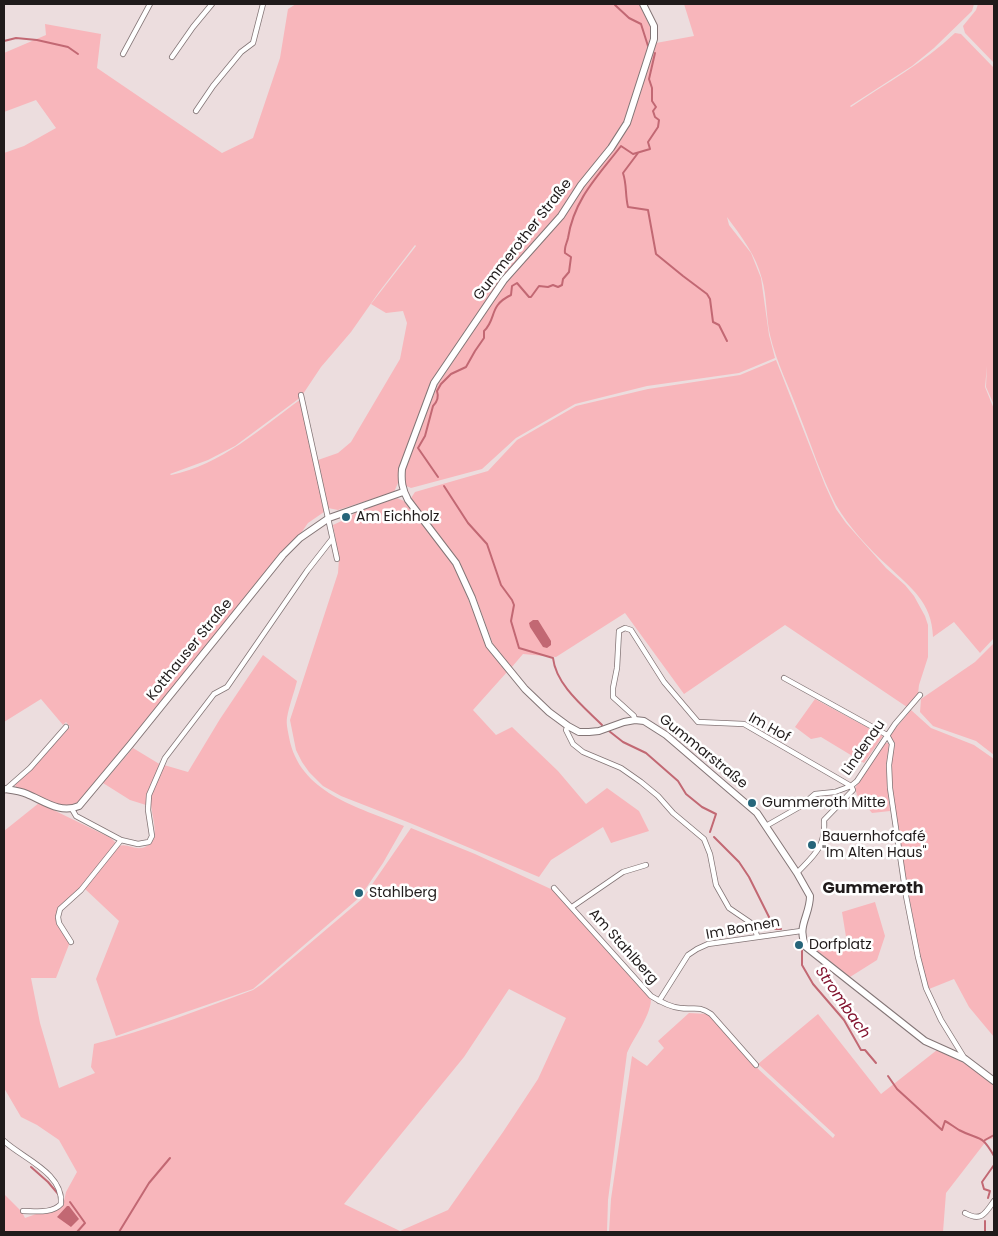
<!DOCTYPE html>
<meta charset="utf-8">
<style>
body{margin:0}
#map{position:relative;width:998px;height:1236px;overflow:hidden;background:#ecddde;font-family:Poppins,sans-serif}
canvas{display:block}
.frame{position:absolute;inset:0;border:5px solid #201b1b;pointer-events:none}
</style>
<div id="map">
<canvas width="998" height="1236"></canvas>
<div class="frame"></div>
</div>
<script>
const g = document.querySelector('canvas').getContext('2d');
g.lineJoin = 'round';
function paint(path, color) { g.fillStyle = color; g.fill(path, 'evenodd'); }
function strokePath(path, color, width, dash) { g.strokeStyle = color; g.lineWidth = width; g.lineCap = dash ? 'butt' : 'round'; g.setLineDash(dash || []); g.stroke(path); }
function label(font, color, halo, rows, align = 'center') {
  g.font = font + ' Poppins,sans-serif'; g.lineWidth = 5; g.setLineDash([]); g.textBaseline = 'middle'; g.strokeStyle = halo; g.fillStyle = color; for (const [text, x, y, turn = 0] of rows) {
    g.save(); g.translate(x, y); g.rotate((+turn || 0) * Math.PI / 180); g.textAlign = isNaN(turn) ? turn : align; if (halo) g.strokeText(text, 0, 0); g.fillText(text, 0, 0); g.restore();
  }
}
paint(new Path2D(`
 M296 4H639L651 28 650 39 656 43 694 36 684 4H974L972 11 934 48 912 66 850 106 851 107C886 83 924 63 955 33L961 34 994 68V405L986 387 987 366 985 387 994 409V638L980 653 954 622 933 637C932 602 911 588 888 566 869 549 849 527 836 505 821 476 811 444 799 414 790 388 776 362 770 335 766 317 767 297 762 279 756 255 741 236 727 217L729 225 751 253 761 278 769 335 775 358 739 373 647 386 575 404 516 438 482 469 411 488 404 485V471L438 384 499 293 432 382 399 468 398 483 394 492 338 510 328 508 318 460 338 453 351 442 400 359 407 323 403 311 386 313 371 304 416 246 415 245 379 292 351 332 321 367 301 397 235 446 208 460 170 474 171 475C221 465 261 428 301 399L324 512 308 523 301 533 281 554 80 802 66 806 53 803 17 789 15 785 17 779 31 769 70 727 66 722 63 725 41 699 4 722V153L24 146 56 128 36 100 4 112V53L46 35 45 24 101 34 97 68 222 153 253 138 280 58 288 9Z
 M978 4H994V63L965 33 963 26 976 10Z
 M776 360 825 485 836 509 846 523 886 568 905 585 914 596 925 616 928 625V657L919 685 918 694 907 707 785 625 684 694 625 613 556 657 523 654 511 668 494 647 476 598 458 562 411 498 415 492 488 471 517 440 576 406 648 389 740 375Z
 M397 498 404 501 454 564 488 648 507 672 473 710 496 735 512 727 558 771 586 804 607 788 639 811 649 831 611 843 603 827 551 860 539 877 410 823 341 796 323 786 309 772 302 762 296 750 290 720 338 573 339 559 333 525 350 517 356 512Z
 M994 643V755L976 741 933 726 920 712 921 699 975 662Z
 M263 655 297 681C294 693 289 706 287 718 286 724 288 731 289 737 299 793 358 807 404 826L383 863 360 897 253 989 116 1036 96 979 119 921 84 888 119 846C128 843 135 851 145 847 164 839 149 813 151 798 152 787 159 775 164 765L188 772 220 719Z
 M815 699 883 736 864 763 821 737 811 739 795 727Z
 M911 710 931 728 974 745 994 759V1037L969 1007 954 979 929 989 919 956 891 788V765L895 744 890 735Z
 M885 743H888L889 745 886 766 890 811 872 813 857 795 855 788Z
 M133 748 161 765 147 793 146 805 130 800 103 783Z
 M39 803 111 838 116 843 95 873 60 908 57 917 70 942 56 978H31L40 1023 59 1088 95 1073 91 1067 94 1044C148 1030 201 1009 253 990L262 984 362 899 411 828 475 854 553 890 651 1000C650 1017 634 1037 627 1053L608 1200 607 1232H4V1194L22 1212 25 1218 36 1214 56 1211 63 1205 66 1192 77 1172 59 1140 37 1125 21 1117 4 1088V831ZM509 989 566 1018 538 1079 503 1132 448 1210 400 1231 344 1204 464 1057Z
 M875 902 885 936 877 960 850 977 816 950 847 943 842 912Z
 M689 1013 708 1014 755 1066 833 1138 835 1135 758 1064 818 1014 881 1094 937 1050 968 1065 994 1085V1138L987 1140 946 1193 943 1232H609L611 1199 632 1056 647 1066 664 1048 658 1041Z`), '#f8b6bb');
paint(new Path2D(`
 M533 620H538L551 641V645L547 648 543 647 530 627 529 623Z
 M67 1206H69L79 1219 71 1227 57 1217Z`), '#c26873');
strokePath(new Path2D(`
 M616 4 615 5 629 18 641 24 648 46
 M4 41 16 38 37 40 68 47 78 54
 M638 153 623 173C627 185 625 195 628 207L648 210 656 254 683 276 707 294 710 299 713 322 719 325 727 341
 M438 477 418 448 425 436 433 406C437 402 439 397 437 391L441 384 451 374 466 367 475 351 484 338V331C497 319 488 306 511 295L512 286 517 283 529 297H531L539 286 548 287 553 285 558 287 562 285 563 279 569 272 571 257 565 253C564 247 567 243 568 238 574 199 598 176 621 146L633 154 650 149 648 142 658 127 659 120 655 117 653 111 656 107 652 101V88L649 79 655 53
 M444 486 468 523 487 544 501 585 512 600 514 605 511 621 519 648 553 658C556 685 584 707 602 725
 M609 731 623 742 646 753 678 781 686 794 702 807 716 814 710 832
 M714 837 739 862 749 877 775 929H781
 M802 950V965L813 984 844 1020 861 1050H865L876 1063
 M888 1076 897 1089 942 1130 945 1121C949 1123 954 1127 959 1130 980 1141 981 1133 994 1156
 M985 1140 994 1135
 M31 1167 48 1182 59 1195
 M988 1198 990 1191 984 1189 982 1182 994 1165
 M70 1202 85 1223 77 1232
 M985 1221V1232
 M119 1232 149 1183 170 1158`), '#c26873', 2);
const street = new Path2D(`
 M123 54 150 4
 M172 57 193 27 212 4
 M196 111 213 86 241 52 253 43 263 4
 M301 395 337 559
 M784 678 887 735 892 744 889 765 890 788 906 896 918 957 926 988 941 1020 965 1059
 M635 720 634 716 613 697V688L617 668 619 631 625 628 631 630 664 682 698 722 744 724 851 786 853 790 824 820C826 847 814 855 797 873
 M568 726 566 730 573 744 583 752 621 768 641 782 658 796 673 813 704 839 710 854 716 885 729 908 754 925 757 936
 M5 790 30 768 66 727
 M72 809 76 816 121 840 138 844 149 842 152 836 148 810 149 795 165 758 214 694 227 687 307 571 332 539
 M766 826 801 806 815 794 835 792 851 786 857 781 895 724 920 695
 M554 888 651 996C659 1001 670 1007 680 1008 694 1010 698 1005 711 1014L756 1065
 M572 907 623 872 646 865
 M71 942 59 923 58 917 60 909 81 890 121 840
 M659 1001 688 955 697 949 708 944 801 931
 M4 1141C22 1158 64 1173 61 1204 52 1214 35 1211 23 1211
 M965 1213C981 1222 985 1214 994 1201`);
const secondary = new Path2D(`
 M643 4 654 26V39L627 123 611 148 581 185 561 216 504 280 434 383 402 469C401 481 402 489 408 500L456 563 472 598 489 645 525 689 549 712 568 726 579 732H589L599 731 624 722 635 720 644 721 666 735 757 813 797 873 810 896C810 916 796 926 806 947L925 1041 965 1059 994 1081
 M4 789C11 790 20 791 27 794 44 801 60 814 79 806L130 745 283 555 300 538 329 518 403 492`);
strokePath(street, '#837576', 6);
strokePath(secondary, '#837576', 8);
strokePath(street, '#fff', 4.5);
strokePath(secondary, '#fff', 6);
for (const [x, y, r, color] of [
 [346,517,5,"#26657a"],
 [752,803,5,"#26657a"],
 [812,845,5,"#26657a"],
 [359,893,5,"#26657a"],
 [799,945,5,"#26657a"]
]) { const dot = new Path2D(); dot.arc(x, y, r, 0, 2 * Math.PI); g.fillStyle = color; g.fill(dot); strokePath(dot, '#fff', 2); }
label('14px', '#201b1b', '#fff', [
 ["Gummerother Straße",523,240,-52],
 ["Kotthauser Straße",190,650,-51],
 ["Im Hof",769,728,29],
 ["Lindenau",864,748,-55],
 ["Gummarstraße",703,752,39],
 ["Im Bonnen",743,929,-10],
 ["Am Stahlberg",623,947,48]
]);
label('14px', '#201b1b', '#fff', [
 ["Am Eichholz",356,517],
 ["Gummeroth Mitte",762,803],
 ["Bauernhofcafé",822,837],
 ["\"Im Alten Haus\"",822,853],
 ["Stahlberg",369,893],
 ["Dorfplatz",809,945]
], 'left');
label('italic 15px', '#82132f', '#fff', [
 ["Strombach",842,1003,55]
]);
label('bold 16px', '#201b1b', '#fff', [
 ["Gummeroth",873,889]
]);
</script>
